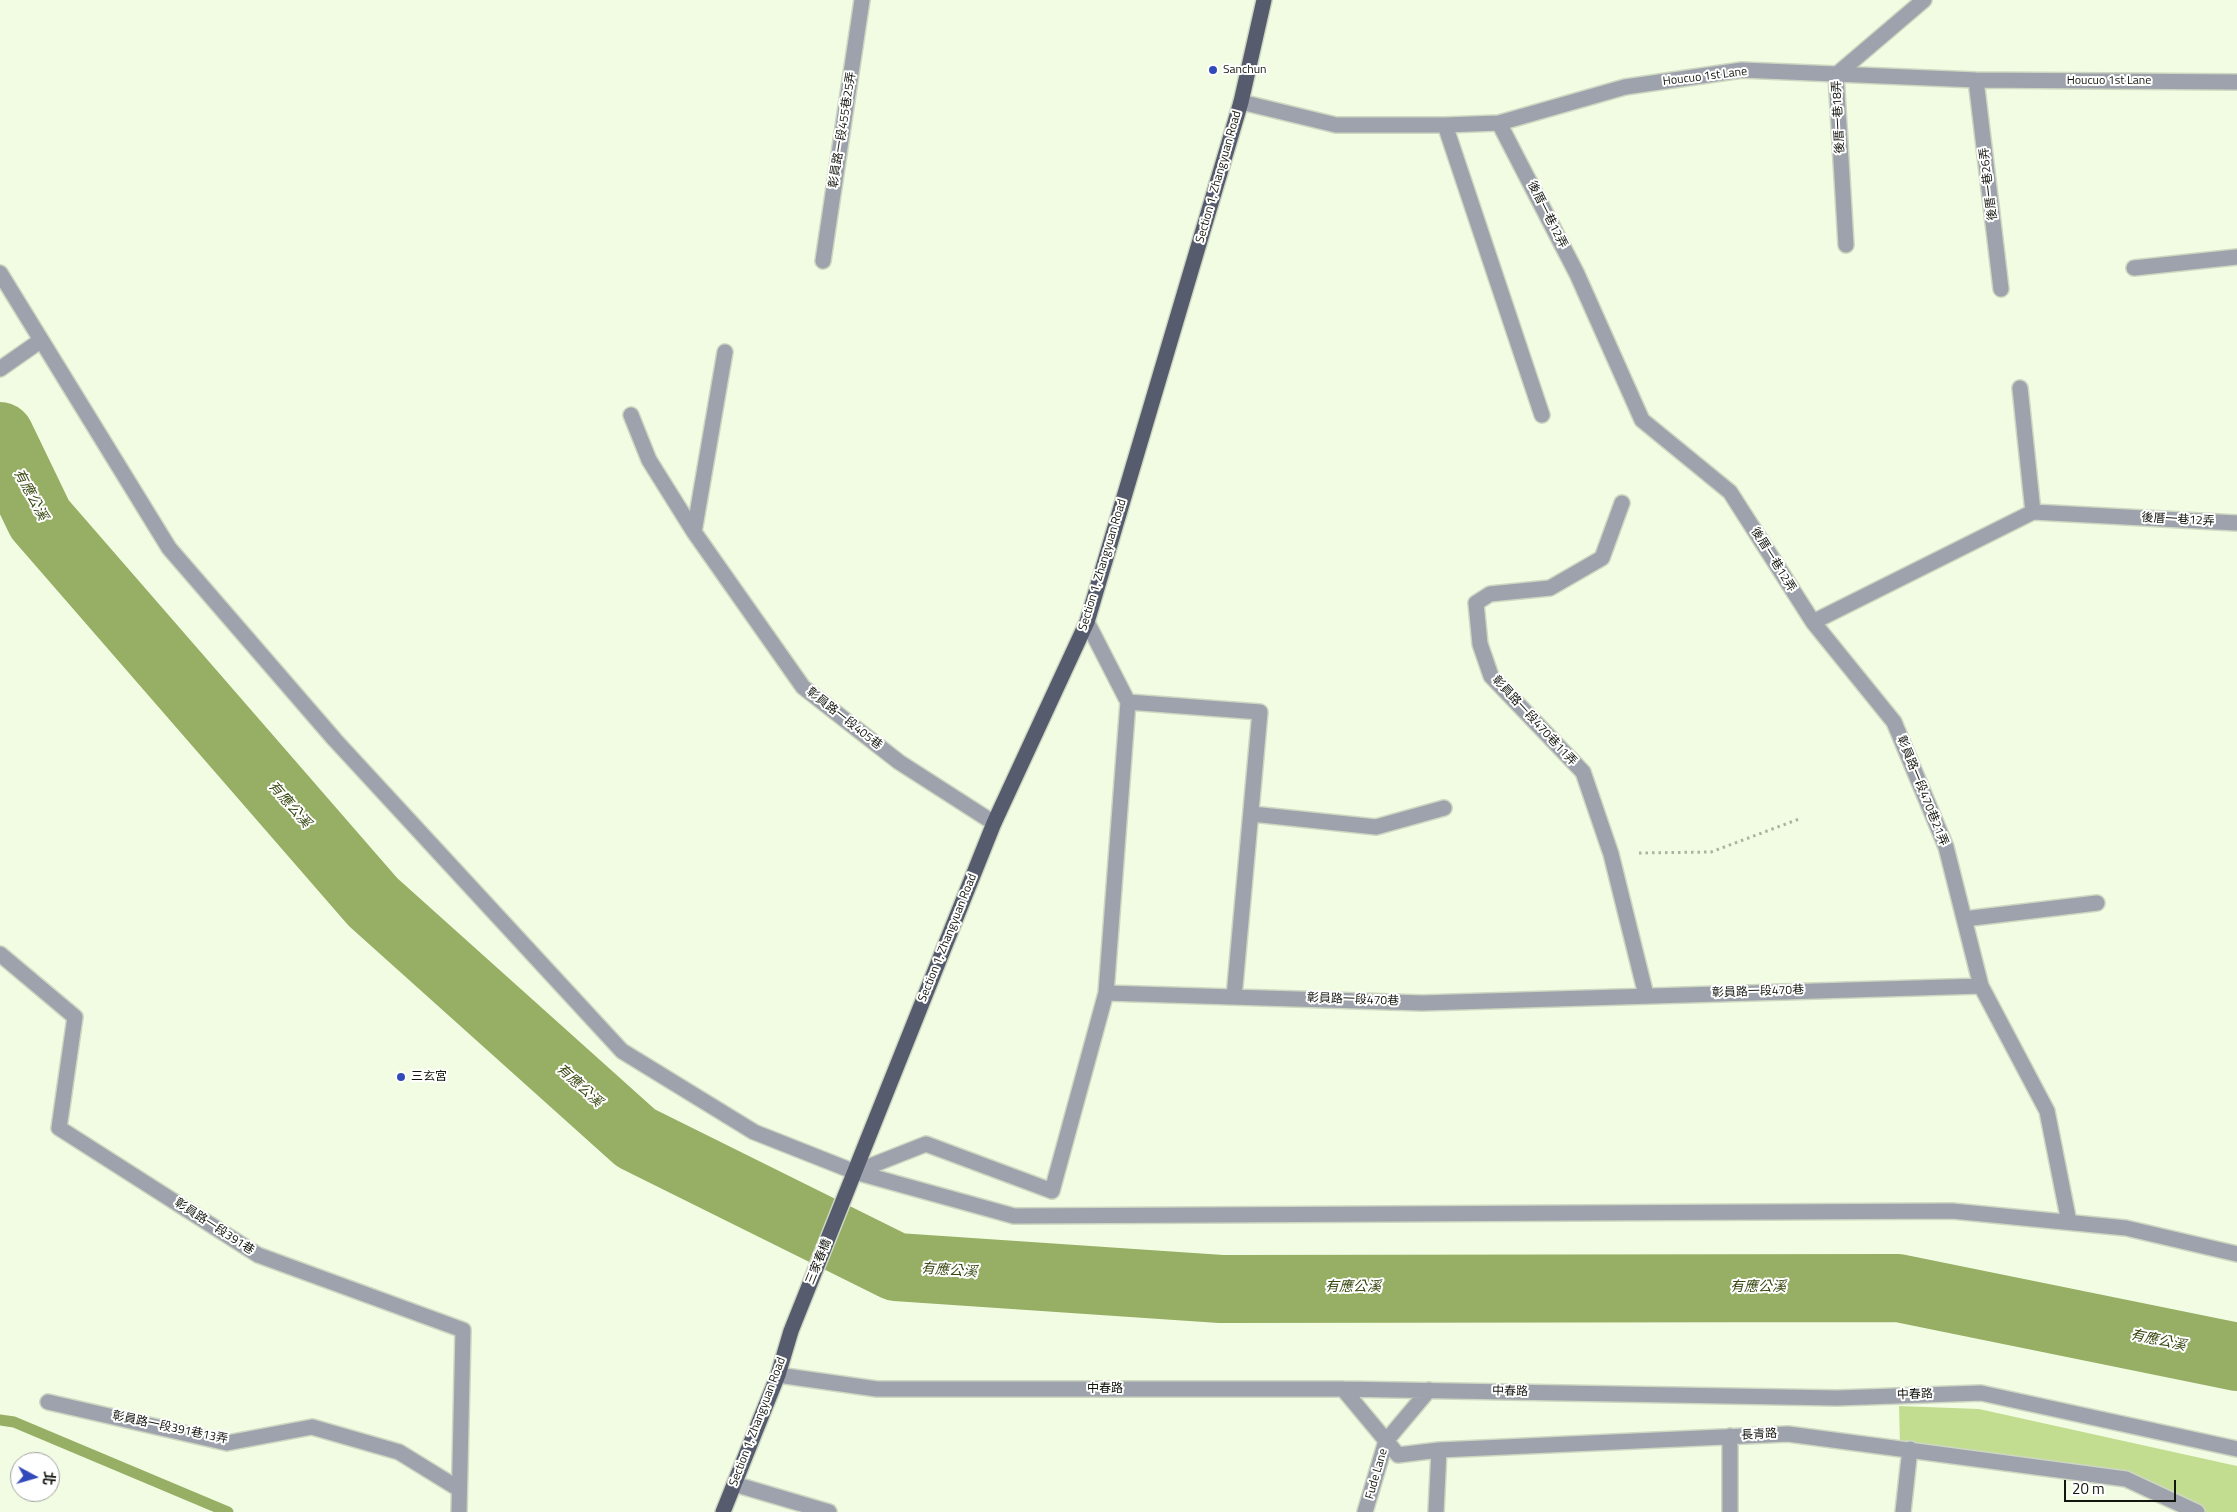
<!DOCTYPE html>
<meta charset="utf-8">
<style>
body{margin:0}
#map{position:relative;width:2237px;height:1512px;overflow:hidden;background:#f2fce3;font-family:"Titillium Web","Noto Sans TC",sans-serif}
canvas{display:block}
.north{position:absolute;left:10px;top:1452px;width:50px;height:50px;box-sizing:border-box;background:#fff;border:1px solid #a1a29f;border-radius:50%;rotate:96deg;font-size:14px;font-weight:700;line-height:20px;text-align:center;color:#13160e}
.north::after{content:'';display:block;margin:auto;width:18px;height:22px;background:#3249ba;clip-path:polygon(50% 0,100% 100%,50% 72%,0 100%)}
.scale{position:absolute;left:2064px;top:1480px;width:112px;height:22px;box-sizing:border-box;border:2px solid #13160e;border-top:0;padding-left:6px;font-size:15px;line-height:18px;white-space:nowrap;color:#13160e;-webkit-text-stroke:4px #fff;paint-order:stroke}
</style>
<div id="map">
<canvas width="2237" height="1512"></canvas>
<div class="north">北</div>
<div class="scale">20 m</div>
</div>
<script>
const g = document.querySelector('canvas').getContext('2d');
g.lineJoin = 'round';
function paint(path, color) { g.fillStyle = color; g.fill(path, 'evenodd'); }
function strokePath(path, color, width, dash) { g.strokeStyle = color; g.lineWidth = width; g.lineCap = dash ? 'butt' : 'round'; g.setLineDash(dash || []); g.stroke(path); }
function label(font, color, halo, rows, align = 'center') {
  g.font = font + ' "Titillium Web","Noto Sans TC",sans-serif'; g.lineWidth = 4; g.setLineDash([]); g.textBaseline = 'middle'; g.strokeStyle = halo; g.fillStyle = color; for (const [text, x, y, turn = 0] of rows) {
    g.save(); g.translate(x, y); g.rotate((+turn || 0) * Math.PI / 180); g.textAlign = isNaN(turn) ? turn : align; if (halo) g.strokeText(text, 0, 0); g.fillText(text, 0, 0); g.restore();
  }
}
paint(new Path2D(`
 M1899 1406 1979 1409 2237 1466V1512H2198L2130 1481 1900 1447Z`), '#c3dd90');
strokePath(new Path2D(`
 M0 1420 14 1422 228 1512`), '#96af64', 11);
strokePath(new Path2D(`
 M0 436 40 519 373 902 636 1138 896 1267 1221 1289 1898 1288 2237 1357`), '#96af64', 68);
const minor = new Path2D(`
 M1976 80 2001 289
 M1241 102 1336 125H1445L1499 123 1625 87 1742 70 1976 80 2237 82
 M1499 123 1577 274 1642 420 1730 492 1813 622 1894 722 1946 847 1981 986 2047 1111 2069 1222
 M1445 125 1542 415
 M1846 245 1836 75 1924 0
 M823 261 862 0
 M2134 268 2237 257
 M0 273 169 548 335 740 622 1051 754 1132 855 1172 1014 1216 1952 1211 2126 1228 2237 1254
 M0 369 40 341
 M2020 388 2033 512
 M631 415 649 460 694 532 803 687 899 762 994 823
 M1622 503 1602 558 1550 588 1490 594 1476 603 1480 644 1491 676 1583 772 1611 854 1646 995
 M694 532 725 352
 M1813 622 2033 512 2237 523
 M1128 702 1260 712 1234 997
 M1252 814 1376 827 1444 808
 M1964 919 2097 903
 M0 954 75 1017 59 1128 258 1255 463 1330 459 1512
 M1106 993 1422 1003 1981 986
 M855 1172 926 1144 1052 1191 1106 993 1128 702 1087 622
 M778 1375 877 1389H1343L1837 1398 1981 1393 2237 1449
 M1343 1389 1398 1455 1439 1450 1788 1434 2126 1479 2197 1512
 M48 1402 227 1443 312 1427 399 1452 459 1489
 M734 1484 829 1512
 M1365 1512 1386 1441 1429 1390
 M1436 1512 1439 1450
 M1730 1512V1436
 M1903 1512 1910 1449`);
const major = new Path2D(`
 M723 1512 778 1375 791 1331 994 823 1087 622 1241 102 1264 0`);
strokePath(minor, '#ced7c1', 18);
strokePath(major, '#ced7c1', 18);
strokePath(new Path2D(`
 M1639 853 1711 852 1799 819`), '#abb29f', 3, [2.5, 4]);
strokePath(minor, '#9ea2ac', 15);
strokePath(major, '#565c6e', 15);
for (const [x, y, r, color] of [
 [1213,70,5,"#3249ba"],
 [401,1077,5,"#3249ba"]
]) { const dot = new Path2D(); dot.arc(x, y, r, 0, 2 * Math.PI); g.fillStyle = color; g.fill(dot); strokePath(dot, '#fff', 2); }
label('12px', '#13160e', '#fff', [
 ["Sanchun",1223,70],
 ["三玄宮",411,1077]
], 'left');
label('12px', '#13160e', '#fff', [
 ["Houcuo 1st Lane",1705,77,-7],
 ["Houcuo 1st Lane",2109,81],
 ["後厝一巷18弄",1839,117,-93],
 ["彰員路一段455巷25弄",843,130,-81],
 ["Section 1, Zhangyuan Road",1219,177,-74],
 ["後厝一巷26弄",1989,184,-97],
 ["後厝一巷12弄",1547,215,63],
 ["後厝一巷12弄",2178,520,3],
 ["後厝一巷12弄",1773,560,58],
 ["Section 1, Zhangyuan Road",1103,565,-73],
 ["彰員路一段405巷",844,719,38],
 ["彰員路一段470巷11弄",1534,721,47],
 ["彰員路一段470巷21弄",1922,791,68],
 ["Section 1, Zhangyuan Road",948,938,-68],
 ["彰員路一段470巷",1758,992,-2],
 ["彰員路一段470巷",1353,1000,2],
 ["彰員路一段391巷",214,1227,33],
 ["三家春橋",819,1262,-68],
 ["中春路",1105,1389],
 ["中春路",1510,1392,1],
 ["中春路",1915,1395,-2],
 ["Section 1, Zhangyuan Road",758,1422,-69],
 ["彰員路一段391巷13弄",170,1428,12],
 ["長青路",1759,1435,-3],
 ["Fude Lane",1377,1474,-74]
]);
label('italic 14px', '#384811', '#fff', [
 ["有應公溪",30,495,62],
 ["有應公溪",289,805,49],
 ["有應公溪",579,1086,42],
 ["有應公溪",949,1271,4],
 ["有應公溪",1353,1288],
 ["有應公溪",1758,1288],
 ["有應公溪",2158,1341,12]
]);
</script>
